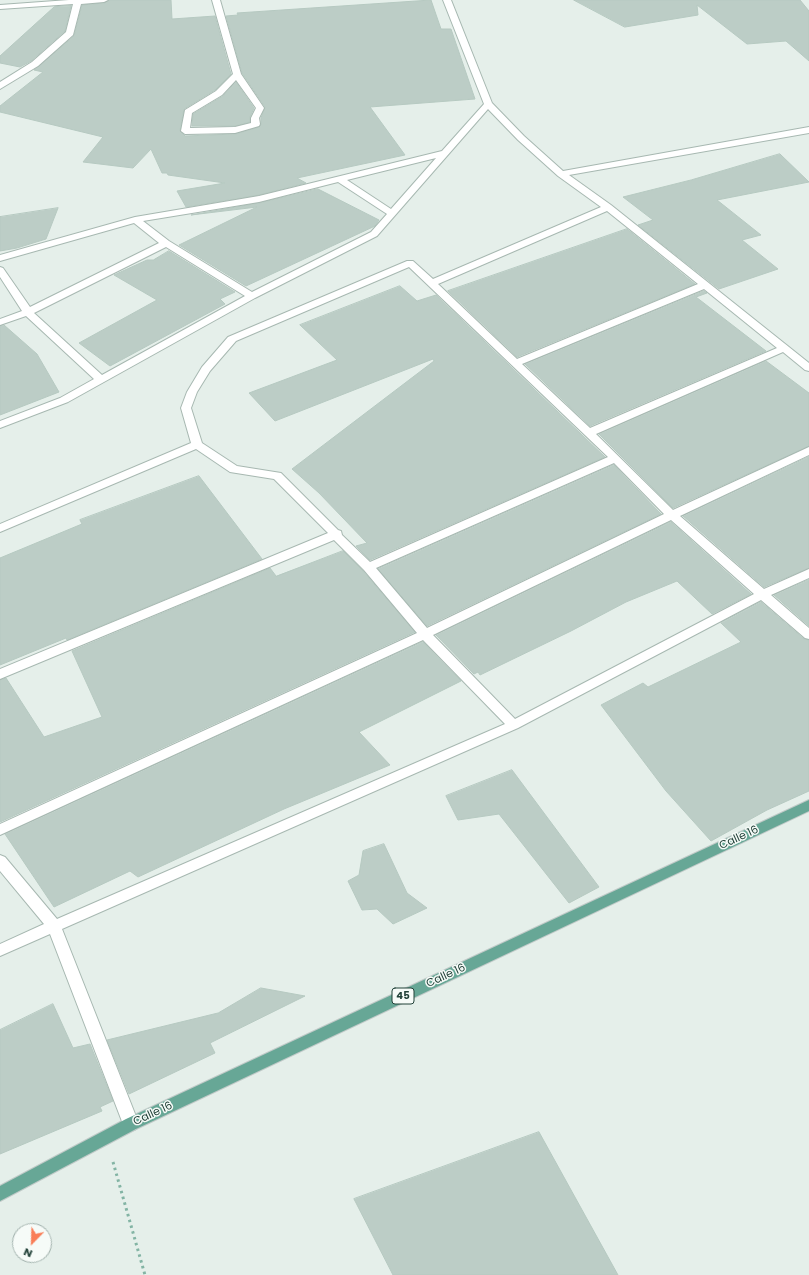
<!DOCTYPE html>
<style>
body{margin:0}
#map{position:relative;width:809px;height:1275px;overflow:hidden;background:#e5efea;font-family:Poppins,sans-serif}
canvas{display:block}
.north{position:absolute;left:12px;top:1223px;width:40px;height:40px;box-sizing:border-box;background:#f6fbf8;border:1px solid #a1b1ac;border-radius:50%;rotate:203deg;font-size:11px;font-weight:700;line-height:16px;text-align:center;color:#224239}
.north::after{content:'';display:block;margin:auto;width:14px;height:18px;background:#f97e58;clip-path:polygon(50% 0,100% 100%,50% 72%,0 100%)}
</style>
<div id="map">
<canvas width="809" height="1275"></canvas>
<div class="north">N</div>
</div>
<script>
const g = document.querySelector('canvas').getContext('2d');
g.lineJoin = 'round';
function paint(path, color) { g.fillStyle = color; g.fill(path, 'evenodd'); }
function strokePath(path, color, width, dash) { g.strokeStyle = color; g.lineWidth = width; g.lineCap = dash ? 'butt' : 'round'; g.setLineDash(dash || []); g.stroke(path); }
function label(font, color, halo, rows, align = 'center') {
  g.font = font + ' Poppins,sans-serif'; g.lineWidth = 3; g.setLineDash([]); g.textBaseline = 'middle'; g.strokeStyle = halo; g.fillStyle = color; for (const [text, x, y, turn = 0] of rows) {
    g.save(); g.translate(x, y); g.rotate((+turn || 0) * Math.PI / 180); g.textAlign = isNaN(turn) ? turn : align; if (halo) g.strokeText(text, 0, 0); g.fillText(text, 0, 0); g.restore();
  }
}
const building = new Path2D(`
 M109 0H171L172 19 215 16 231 74 215 90 184 109 180 131 185 136 235 134 259 127 261 125V118L265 107 242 73 226 16 238 15 237 13 431 0 441 29H451L475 99 370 107 405 155 297 178 306 183 259 195 186 207 177 191 225 183 168 175 167 173H162L151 149 133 168 83 162 103 137 0 112V106L43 72 34 70 74 36 82 5 104 3Z
 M574 0H800L809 11V61L786 41 747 44 697 5 698 15 625 27Z
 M71 6 65 31 31 61 20 67 0 63V56L54 7Z
 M236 82 254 108 250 117V122L235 126H192L193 114 223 96Z
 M780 154 809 182 717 200 761 235 742 240 778 269 719 289 638 225 653 220 623 197 691 180Z
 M318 189 379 220 375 226 246 286 179 245 257 207 191 215 259 203Z
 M58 208 46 239 17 248 0 251V217Z
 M627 229 695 284 517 357 448 291Z
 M169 251 235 292 220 299 225 304 110 366 79 343 157 300 114 275 147 260H153Z
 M400 286 417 301 436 295 605 457 370 560 356 546 367 543 319 493 292 469 434 361 433 359 275 421 249 393 337 360 300 325Z
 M704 291 707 293 696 297 766 351 590 426 525 364Z
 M4 325 37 354 59 392 0 415V326Z
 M766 361 809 393V446L673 508 599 434Z
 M809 457V568L764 587 683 516Z
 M614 465 661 514 427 626 378 569Z
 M199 476 262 559 67 640 66 638 0 665V558L82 524 80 520Z
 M671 522 751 594 712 614 677 581 626 602 571 631 480 675 478 672 474 674 436 635Z
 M343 551 363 571 415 632 0 822V680L6 678 44 737 102 717 72 651 270 568 276 576Z
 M809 580V626L774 595Z
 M761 602 804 639 809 640V791L767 810 711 841 666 791 601 705 643 683 648 687 741 642 721 623Z
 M423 642 461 681 359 732 390 765 284 809 138 877 130 871 54 907 5 834Z
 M512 770 599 887 569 903 499 814 458 820 446 796Z
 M384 844 407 893 427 908 393 924 377 909 362 910 348 881 359 875 363 851Z
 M261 988 305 996 210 1043 215 1053 129 1094 107 1040 218 1013Z
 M53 1004 73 1048 90 1044 113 1101 100 1107 102 1111 0 1154V1030Z
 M539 1132 618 1275H393L354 1199Z`);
paint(building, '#bccdc6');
strokePath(building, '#b6c9c1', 1);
const minor = new Path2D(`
 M69 0H108L104 2 81 4 73 35 38 66 0 89V82L32 62 66 32 73 4 0 9V5Z
 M212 0H220L241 74 264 108 259 118 260 124 259 126 235 133 185 134 181 131 185 110 216 91 233 74ZM236 80 256 108 251 118V123L235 127 190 128 192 113 222 95Z
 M443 0H451L492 103 524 136 563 171 809 127V133L569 175 611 205 809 363V371L805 370 783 352 596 434 673 510 809 447V455L680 516 764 589 809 569V578L771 595 809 628V639L805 638 761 600 518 728 62 929 139 1124 136 1129 131 1131 126 1129 123 1124 50 934 0 956V944L44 924 0 871V855L5 857 57 919 505 724 423 640 0 835V824L417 633 364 570 334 540 0 679V669L328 533 274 479 230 472 196 449 0 532V524L191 443 181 408 187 392 202 367 228 337 407 261H413L433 279 601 207 558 176 518 140 488 109 377 236 255 298 68 402 0 428V421L60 398 94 379 26 316 0 325V319L22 311 0 277V267L3 268 30 307 159 243 134 223 0 261V255L135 217 259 196 442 151 484 104ZM436 158 391 209 347 180ZM338 182 387 214 371 232 252 292 169 241 143 221 259 202ZM607 211 698 284 517 359 438 284ZM166 247 245 296 102 375 34 313ZM409 267 608 457 370 562 342 535 341 531 338 530 281 473 237 466 202 443 191 408 197 392 210 371 236 341ZM704 289 777 348 590 428 522 364ZM614 463 664 514 427 628 376 568ZM671 520 754 594 515 719 433 635Z`);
const primary = new Path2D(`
 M809 800V811L136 1129 0 1201V1186L126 1119Z`);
strokePath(minor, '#a7b8b1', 2);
strokePath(primary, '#c1cac8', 2);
strokePath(new Path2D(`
 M113 1162 145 1275`), '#83b4a4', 3, [2.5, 3.5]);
paint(minor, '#fff');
paint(primary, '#67a796');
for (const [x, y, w] of [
 [403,996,22]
]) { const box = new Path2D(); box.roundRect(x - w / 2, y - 8, w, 16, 3); g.fillStyle = '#f6fbf8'; g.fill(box); strokePath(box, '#224239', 1); }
label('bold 10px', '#224239', null, [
 ["45",403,996]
]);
label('11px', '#224239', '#f6fbf8', [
 ["Calle 16",739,838,-25],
 ["Calle 16",446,976,-25],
 ["Calle 16",153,1114,-25]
]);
</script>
